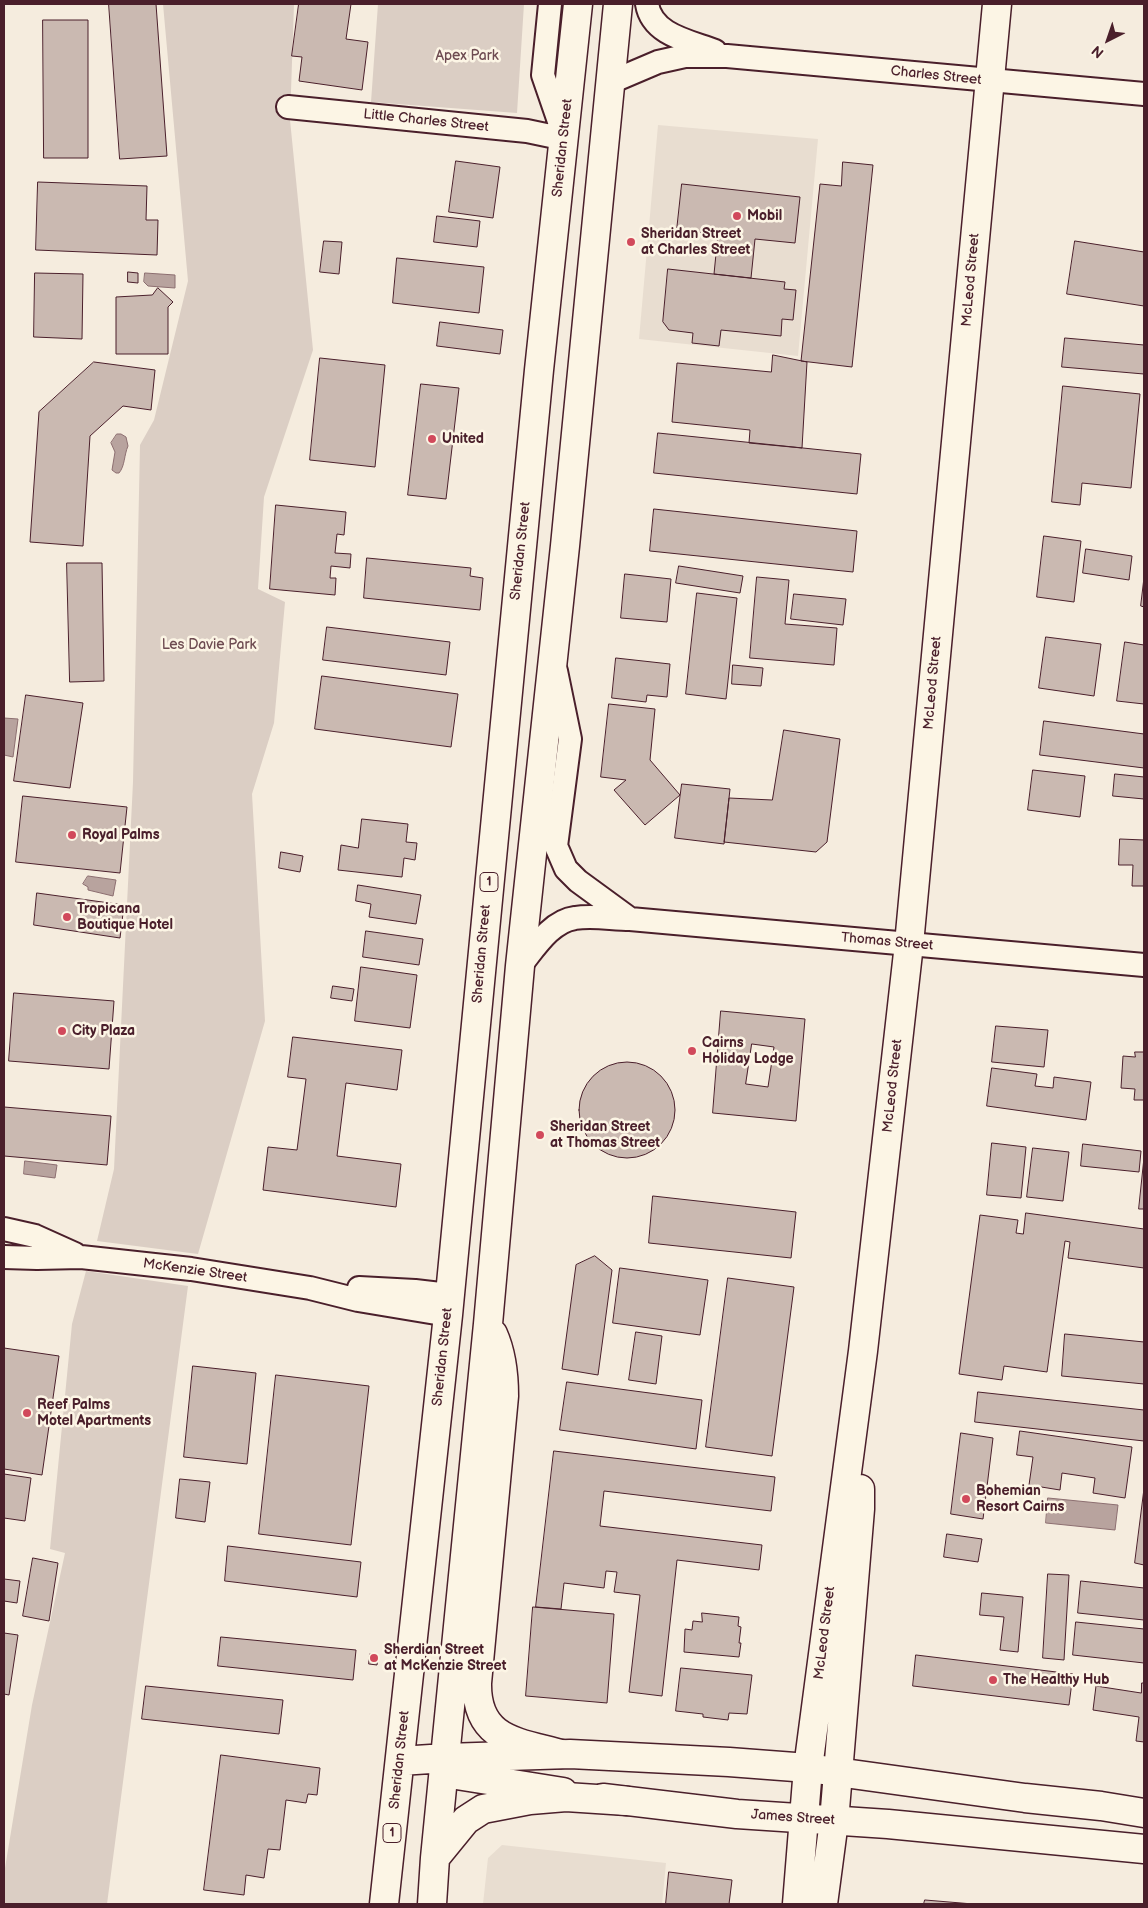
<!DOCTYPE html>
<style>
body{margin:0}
#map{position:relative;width:1148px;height:1908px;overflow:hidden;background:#f5ecde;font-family:"Balsamiq Sans",sans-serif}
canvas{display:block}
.frame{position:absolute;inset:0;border:5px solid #4a1f2b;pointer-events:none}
.north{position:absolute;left:1083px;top:15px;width:50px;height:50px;-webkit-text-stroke:4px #fcf5e5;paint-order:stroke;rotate:221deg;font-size:14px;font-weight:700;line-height:20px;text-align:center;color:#4a1f2b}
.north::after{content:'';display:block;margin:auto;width:18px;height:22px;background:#4a1f2b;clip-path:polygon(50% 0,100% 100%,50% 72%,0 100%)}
</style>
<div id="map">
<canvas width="1148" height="1908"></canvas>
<div class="frame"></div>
<div class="north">N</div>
</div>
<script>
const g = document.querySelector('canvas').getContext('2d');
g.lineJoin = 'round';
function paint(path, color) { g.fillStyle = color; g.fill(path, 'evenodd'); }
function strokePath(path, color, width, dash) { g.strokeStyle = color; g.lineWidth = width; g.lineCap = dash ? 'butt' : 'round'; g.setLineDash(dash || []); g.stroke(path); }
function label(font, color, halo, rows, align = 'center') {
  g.font = font + ' "Balsamiq Sans",sans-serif'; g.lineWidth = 5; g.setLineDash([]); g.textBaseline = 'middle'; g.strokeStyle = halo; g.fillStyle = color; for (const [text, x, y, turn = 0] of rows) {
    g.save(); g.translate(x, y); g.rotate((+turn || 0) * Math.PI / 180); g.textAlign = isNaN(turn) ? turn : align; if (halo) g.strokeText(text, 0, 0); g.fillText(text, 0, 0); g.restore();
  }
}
paint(new Path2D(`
 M658 125 818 139 798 356 639 339Z
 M502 1845 666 1863 662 1904H483L488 1858Z`), '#e8ddd0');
paint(new Path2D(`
 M163 4H294L290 120 313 350 264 497 258 589 285 602 274 723 252 794 265 1021 198 1254 97 1241 114 1169 133 782 140 445 154 420 188 281Z
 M378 4H524L517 113 371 102Z
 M86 1271 188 1286 107 1904H4V1874L32 1705 65 1553 50 1549 72 1324Z`), '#dbcec4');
const water = new Path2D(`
 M145 273 175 275V288L148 286 144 282Z
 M117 434H121L126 437 128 446C124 455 125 466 119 473H116L112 470 115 452 111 443Z
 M4 718 18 719 13 757 4 755Z
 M88 876 116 880 113 896 88 890V887L83 884Z
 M25 1161 57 1165 55 1178 24 1174Z
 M1048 1498 1118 1505 1115 1530 1046 1523Z`);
paint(water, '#b8a39e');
strokePath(water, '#8c6e70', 1);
const building = new Path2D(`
 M109 4H156L167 156 120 159Z
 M299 4H351L346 39 368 42 362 90 299 81 302 57 292 56Z
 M43 20H88V158H44Z
 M456 161 500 167 493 218 449 212Z
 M843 162 873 165 852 367 801 361 820 184 841 186Z
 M38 182 147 186 146 220H158L157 255 36 250Z
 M682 184 800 197 795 243 755 239 751 278 714 274 718 234 677 230Z
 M437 216 480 221 477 247 434 242Z
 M324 241 342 242 339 274 320 272Z
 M1075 241 1144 252V306L1067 294Z
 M397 258 484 267 479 313 393 303Z
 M668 269 785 282 784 289 796 290 793 320 782 319 781 336 721 330 719 346 692 343 693 333 669 330 663 322Z
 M128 272 138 273V283L128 282Z
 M35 273 83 274 82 339 34 337Z
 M158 288 173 302 168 307V354H116V297L152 295Z
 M440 322 503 330 500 354 437 346Z
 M1065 338 1144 345V374L1062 367Z
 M773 355 807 362 802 448 749 443 750 430 672 422 677 363 771 372Z
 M320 358 385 365 375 467 310 460Z
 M94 362 155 370 151 410 123 406 90 436 83 546 30 542 39 412Z
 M421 384 459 388 446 499 408 495Z
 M1063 386 1140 394 1131 488 1082 483 1080 505 1052 502Z
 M658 433 861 454 857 494 654 473Z
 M276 505 346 512 344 535 337 534 335 553 351 554 350 568 331 566 330 578H336L335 595 270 589Z
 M654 509 857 531 853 572 650 551Z
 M1044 536 1081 541 1074 602 1037 597Z
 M1086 549 1132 556 1129 580 1083 573Z
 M367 558 471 568 470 576 483 578 480 610 364 598Z
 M67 563H102L104 681 70 682Z
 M679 566 743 576 740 593 676 583Z
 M625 574 671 579 667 622 621 618Z
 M757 577 789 580 785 624 837 628 834 665 750 658Z
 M1144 578V607L1141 606Z
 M697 593 737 598 726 699 686 694Z
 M794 594 846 599 843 625 791 619Z
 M327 627 450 642 446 675 323 660Z
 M1046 637 1101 644 1094 696 1039 688Z
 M1125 642 1144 645V704L1117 701Z
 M616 658 670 664 667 697 647 695 646 702 612 698Z
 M733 665 763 668 761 686 732 684Z
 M322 676 458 694 451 747 315 729Z
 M26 695 83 703 70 788 14 781Z
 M609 704 655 709 650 760 680 795 645 825 614 790 626 780 601 777Z
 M1044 721 1144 734V768L1040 755Z
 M784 730 840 739 827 842 816 852 724 842 729 798 772 800Z
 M1033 770 1085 776 1080 817 1028 810Z
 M1115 774 1144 777V799L1113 796Z
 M682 784 730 789 724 844 675 838Z
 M23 796 127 807 120 873 16 862Z
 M362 819 408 824 406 842 417 843 415 860 404 858 402 877 338 870 341 845 358 848Z
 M1120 839 1144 840V886H1132L1133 865H1119Z
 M281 852 303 856 300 872 279 868Z
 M358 885 421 895 416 924 369 917 371 904 356 901Z
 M37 893 124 905 120 938 34 925Z
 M366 931 423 939 419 965 363 957Z
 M361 967 417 975 410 1028 355 1021Z
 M333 986 354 989 352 1001 331 998Z
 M14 993 114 1001 109 1069 9 1061Z
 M721 1011 805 1019 796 1121 713 1113ZM752 1044 774 1047 768 1087 746 1084Z
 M996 1026 1048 1030 1044 1067 992 1062Z
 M293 1037 402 1050 397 1090 346 1083 337 1156 401 1164 396 1207 263 1190 268 1147 297 1150 306 1079 288 1077Z
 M1135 1052H1144V1100H1134L1135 1089 1121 1088 1123 1056 1135 1057Z
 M579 1110a48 48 0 1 1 96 0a48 48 0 1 1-96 0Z
 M992 1068 1037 1074 1035 1086 1053 1088 1054 1077 1091 1082 1086 1120 987 1106Z
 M4 1107 111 1116 107 1165 4 1156Z
 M992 1143 1026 1147 1021 1198 987 1195Z
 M1083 1144 1141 1151 1139 1172 1081 1166Z
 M1033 1148 1069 1152 1063 1201 1027 1197Z
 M1144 1158V1209H1139Z
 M653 1196 796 1212 791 1258 649 1243Z
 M1026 1213 1144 1229V1268L1068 1258 1070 1242 1065 1241 1047 1372 1004 1366 1002 1380 959 1374 980 1215 1018 1220 1016 1233 1023 1234Z
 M595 1256 612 1270 598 1375 562 1369 576 1265Z
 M620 1268 708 1280 700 1335 613 1323Z
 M728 1278 794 1287 772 1456 706 1447Z
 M636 1332 662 1336 656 1384 629 1380Z
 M1065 1334 1144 1342V1384L1062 1376Z
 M4 1348 59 1356 42 1475 4 1469Z
 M193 1366 256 1373 247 1464 184 1457Z
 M276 1375 369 1386 351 1545 259 1534Z
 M567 1382 702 1400 696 1449 560 1430Z
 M978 1392 1144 1410V1441L975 1422Z
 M1020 1431 1132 1447 1125 1498 1093 1493 1095 1478 1062 1473 1060 1490 1029 1485 1033 1457 1017 1455Z
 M961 1433 993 1438 983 1519 951 1514Z
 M554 1451 775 1477 771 1511 604 1491 600 1526 762 1545 759 1570 677 1560 662 1696 629 1692 640 1595 614 1592 617 1572 606 1571 604 1588 564 1583 561 1609 536 1607Z
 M4 1474 31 1478 25 1521 4 1518Z
 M180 1479 210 1482 205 1522 176 1518Z
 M1144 1489V1565L1135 1563Z
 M947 1534 982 1539 978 1562 944 1557Z
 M228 1546 361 1562 357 1597 225 1581Z
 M33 1558 58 1563 49 1621 23 1616Z
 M1048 1574 1069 1575 1064 1660 1043 1658Z
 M4 1579 20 1581 17 1603 4 1601Z
 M1081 1581 1144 1588V1620L1078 1613Z
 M982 1593 1023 1597 1018 1652 1000 1650 1004 1617 980 1615Z
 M533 1607 614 1614 607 1703 526 1696Z
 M702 1613 739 1617 738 1626 741 1627 739 1643H741L739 1657 684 1652 685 1629 692 1630 693 1621 702 1622Z
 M1076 1622 1144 1629V1663L1073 1655Z
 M4 1633 18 1635 9 1695 4 1694Z
 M221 1637 356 1650 353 1680 218 1666Z
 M370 1654 378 1655 377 1665 369 1664Z
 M916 1655 1073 1674 1069 1705 913 1686Z
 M681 1668 752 1675 747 1714 729 1713 728 1720 703 1717V1714L676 1711Z
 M1142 1683H1144V1742L1136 1741 1139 1717 1093 1710 1096 1686 1141 1693Z
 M146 1686 283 1700 279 1734 142 1719Z
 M221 1755 320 1768 317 1795 308 1794 306 1803 286 1800 280 1850 268 1849 264 1878 246 1875 244 1895 204 1890Z
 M669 1872 732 1880 729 1904H666Z
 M925 1900 973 1904H924Z`);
paint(building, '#cab9b1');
strokePath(building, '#4a1f2b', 1);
const minor = new Path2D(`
 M550 4 543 75 563 133
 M647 4C652 35 689 41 715 51
 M611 82 658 62 685 56H727L1144 94
 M288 107 527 131 565 139
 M556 671 570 739 556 846 566 869 578 881 630 919
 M520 966C534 949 551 921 575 918 593 915 612 919 630 919L1144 965
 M4 1229 35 1236 75 1254
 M4 1257 37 1258 81 1257 191 1269 310 1288 358 1300 448 1315
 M359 1288 415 1291 449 1295`);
const tertiary = new Path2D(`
 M797 1904 808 1768 863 1351 909 944 997 4
 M823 1904 834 1821 860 1509V1489`);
const primary = new Path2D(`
 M446 1758 570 1754 729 1762 808 1768 1025 1798 1101 1806 1144 1813
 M444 1773 563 1792
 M603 1798 737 1814 888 1824 1144 1849`);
const trunk = new Path2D(`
 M493 1334C502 1354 504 1374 504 1396L477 1683C476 1740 517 1742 561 1754
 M400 1761 446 1758
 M435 1858 466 1820 483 1809 530 1800 566 1797 627 1801
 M384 1904 448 1315 539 370 578 4
 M432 1904 435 1858 488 1324 520 966 565 546 618 4`);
strokePath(minor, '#4a1f2b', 26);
strokePath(tertiary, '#4a1f2b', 31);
strokePath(primary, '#4a1f2b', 31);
strokePath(trunk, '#4a1f2b', 31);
strokePath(minor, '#fcf5e5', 22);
strokePath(tertiary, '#fcf5e5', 28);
strokePath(primary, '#fcf5e5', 28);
strokePath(trunk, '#fcf5e5', 28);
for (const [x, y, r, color] of [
 [737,216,5,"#d1495b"],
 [631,242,5,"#d1495b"],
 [432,439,5,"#d1495b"],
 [72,835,5,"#d1495b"],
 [67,917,5,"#d1495b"],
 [62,1031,5,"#d1495b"],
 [692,1051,5,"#d1495b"],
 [540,1135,5,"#d1495b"],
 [27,1413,5,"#d1495b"],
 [966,1499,5,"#d1495b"],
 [374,1658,5,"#d1495b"],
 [993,1680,5,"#d1495b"]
]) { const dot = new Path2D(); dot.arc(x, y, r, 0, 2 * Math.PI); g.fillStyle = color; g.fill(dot); strokePath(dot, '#fcf5e5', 2); }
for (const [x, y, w] of [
 [489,882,18],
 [392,1833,18]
]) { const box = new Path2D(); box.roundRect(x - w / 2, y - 9.5, w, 19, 4); g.fillStyle = '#fcf5e5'; g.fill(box); strokePath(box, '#4a1f2b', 1); }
label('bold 12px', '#4a1f2b', null, [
 ["1",489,882],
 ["1",392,1833]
]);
label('14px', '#6e4b51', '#fcf5e5', [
 ["Apex Park",467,56],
 ["Les Davie Park",209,645]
]);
label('14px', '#4a1f2b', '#fcf5e5', [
 ["Charles Street",936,76,6],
 ["Little Charles Street",426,121,6],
 ["Sheridan Street",563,148,-84],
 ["McLeod Street",971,280,-85],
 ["Sheridan Street",521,551,-84],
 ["McLeod Street",933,683,-85],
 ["Thomas Street",887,942,5],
 ["Sheridan Street",482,954,-85],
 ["McLeod Street",893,1086,-84],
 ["McKenzie Street",195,1271,8],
 ["Sheridan Street",443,1357,-84],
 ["McLeod Street",825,1633,-83],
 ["Sheridan Street",400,1760,-84],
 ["James Street",793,1818,4]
]);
label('bold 14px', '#4a1f2b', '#fcf5e5', [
 ["Mobil",747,216],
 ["Sheridan Street",641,234],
 ["at Charles Street",641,250],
 ["United",442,439],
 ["Royal Palms",82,835],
 ["Tropicana",77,909],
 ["Boutique Hotel",77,925],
 ["City Plaza",72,1031],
 ["Cairns",702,1043],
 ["Holiday Lodge",702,1059],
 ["Sheridan Street",550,1127],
 ["at Thomas Street",550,1143],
 ["Reef Palms",37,1405],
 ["Motel Apartments",37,1421],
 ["Bohemian",976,1491],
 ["Resort Cairns",976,1507],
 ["Sherdian Street",384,1650],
 ["at McKenzie Street",384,1666],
 ["The Healthy Hub",1003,1680]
], 'left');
</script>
